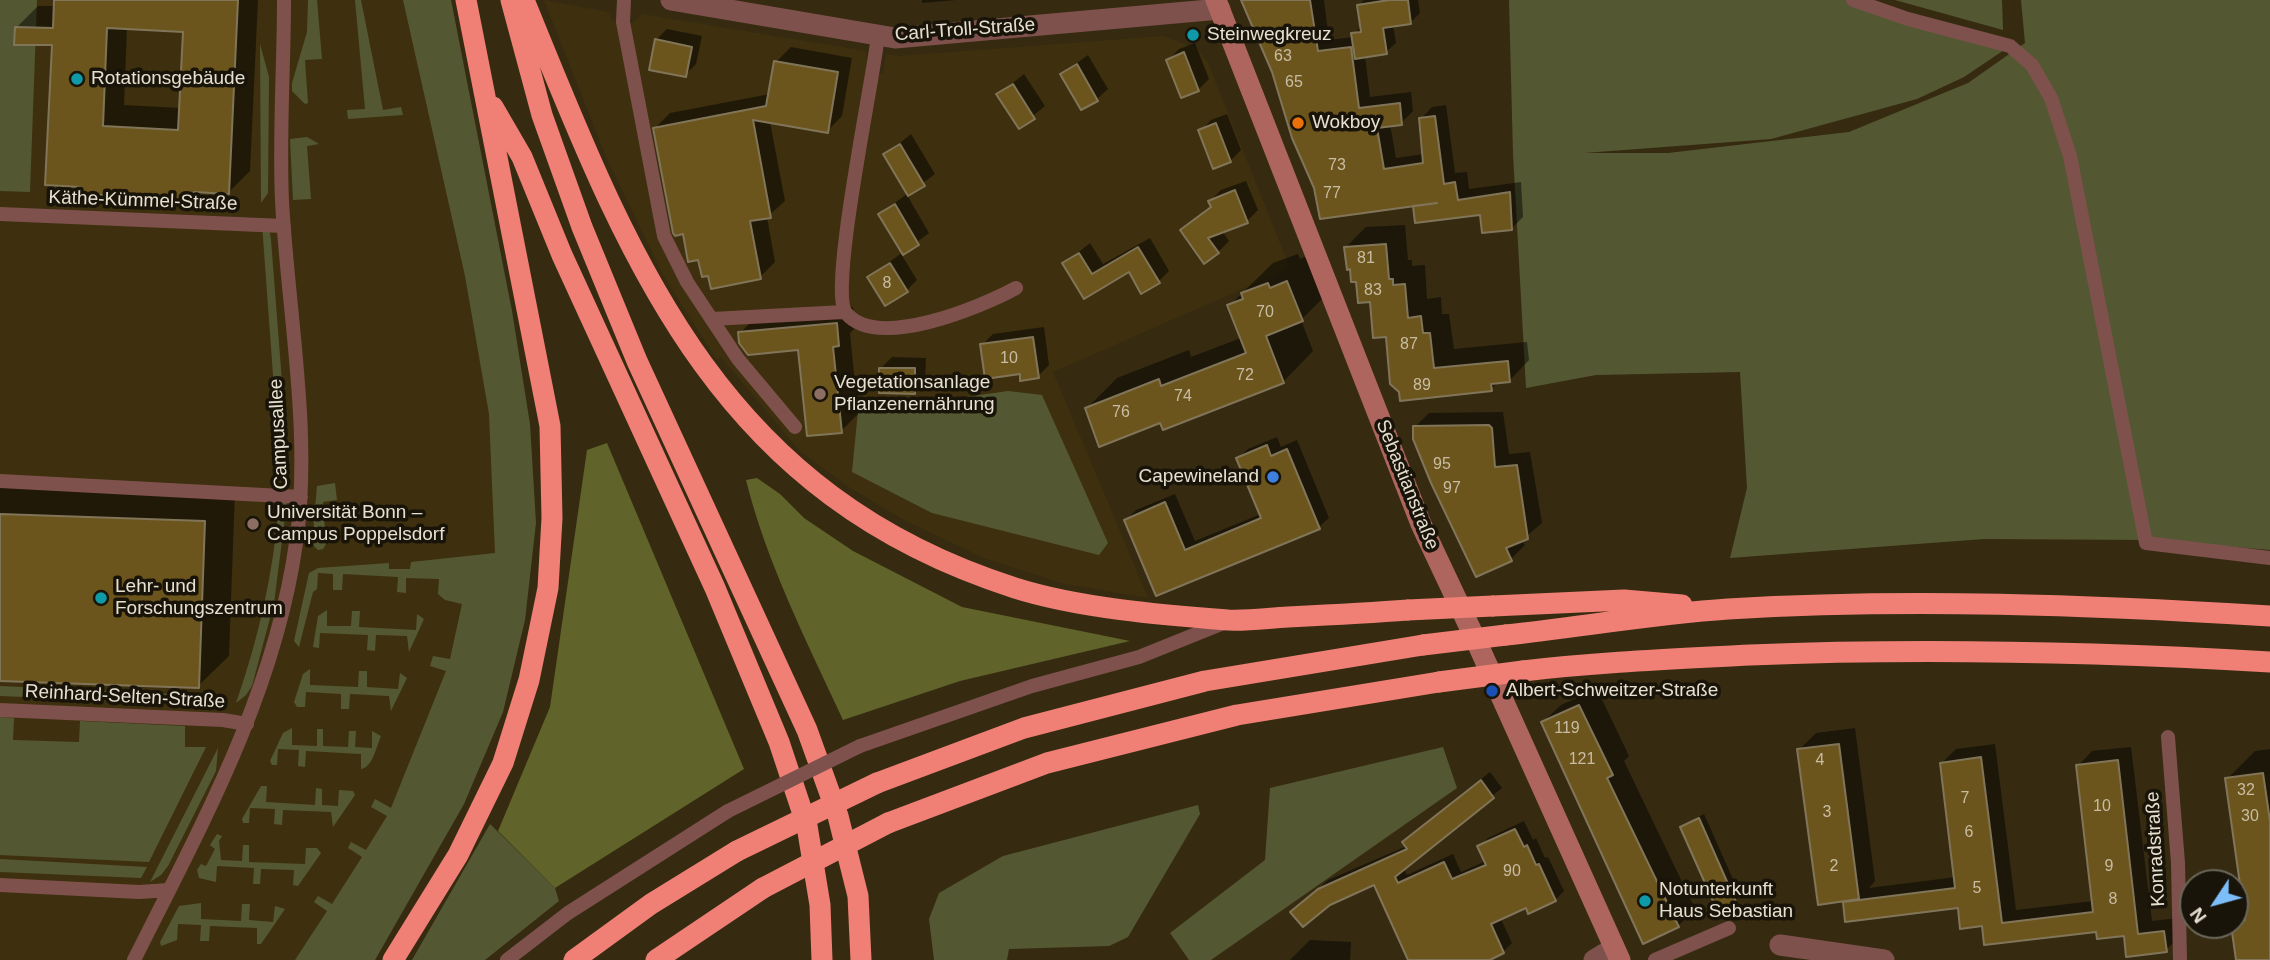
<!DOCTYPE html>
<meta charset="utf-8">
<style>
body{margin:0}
#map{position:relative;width:2270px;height:960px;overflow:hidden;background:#362b11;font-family:Helvetica,sans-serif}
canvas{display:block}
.north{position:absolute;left:2179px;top:869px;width:70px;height:70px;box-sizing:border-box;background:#191409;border:2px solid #6b6659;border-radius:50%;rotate:234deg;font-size:19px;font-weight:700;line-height:28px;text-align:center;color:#e7e0d1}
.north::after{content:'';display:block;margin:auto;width:24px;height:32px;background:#7cbef9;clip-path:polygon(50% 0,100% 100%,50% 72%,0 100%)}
</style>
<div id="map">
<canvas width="2270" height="960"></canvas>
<div class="north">N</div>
</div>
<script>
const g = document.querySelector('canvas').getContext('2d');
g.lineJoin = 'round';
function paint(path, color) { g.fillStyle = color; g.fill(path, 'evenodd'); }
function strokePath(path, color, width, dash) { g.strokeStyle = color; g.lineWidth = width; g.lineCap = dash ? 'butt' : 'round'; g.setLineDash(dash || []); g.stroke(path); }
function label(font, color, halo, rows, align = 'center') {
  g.font = font + ' Helvetica,sans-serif'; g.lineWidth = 7; g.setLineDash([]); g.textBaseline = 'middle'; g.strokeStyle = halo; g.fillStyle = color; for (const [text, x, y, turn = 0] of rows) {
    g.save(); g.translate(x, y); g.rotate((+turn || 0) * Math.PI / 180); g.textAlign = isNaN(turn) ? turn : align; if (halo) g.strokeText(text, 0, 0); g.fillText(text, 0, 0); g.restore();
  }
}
paint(new Path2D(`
 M0 0H435L511 440 500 608 328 960H0Z
 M544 0 608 12 612 20 633 23 643 14 866 51 867 71 883 74 886 54 899 56 1163 36 1197 49 1207 61 1290 268 1053 372 1148 598 1065 584 984 558 904 520 849 487 800 451 721 357 717 360 663 275 607 159Z`), '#3e300e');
paint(new Path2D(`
 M0 0H37L30 192 0 191Z
 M308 0H317L322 59 305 60 308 103 305 104 292 91V83L307 32Z
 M355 0H361L383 110 401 107 403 115 348 119 347 110 365 109Z
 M403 0H451L512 311 530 424 536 523 525 620 503 712 464 804 375 960H295L327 911 314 902 318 896 332 904 362 857 348 848 351 842 366 850 387 816 371 807 375 799 391 808 446 671 430 666 433 656 450 659 462 604 445 600 438 594 439 579 406 578V593L397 592 398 577 343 574 342 590H333V574L318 573 317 589 313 592 299 647 294 641 309 573 318 568 389 563V569H410L411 562 495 553 489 414 465 276Z
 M1509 0H1853L2010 46 1964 77 1917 99 1771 139 1584 153H1668L1849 132 1968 83 2025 43 2021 0H2270V550L2152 540 1984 539 1730 558 1747 488 1740 372 1596 375 1526 388 1513 154Z
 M1895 0H2002L2003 30Z
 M260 44 269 77 268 193 261 203Z
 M307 137 319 144 307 146 311 199 293 200 290 139Z
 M262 224 270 233 271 240 289 472 280 471Z
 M1008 391 1042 395 1108 543 1099 555 932 513 852 472 859 401 945 400Z
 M335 483 337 500 323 502 326 544 323 549 318 550 312 544 317 486Z
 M279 502H287L274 603 252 686 246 695 236 703C259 637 274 571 279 502Z
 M327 610V626H351L352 611H360L359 627 416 630 417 614 424 619 409 652 407 636 376 635 375 651 367 650 368 635 320 633 319 648 313 647 318 616Z
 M310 669V685L358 687 359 671H367V687L398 689 400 673 407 678 391 711 389 696 350 694 349 709H341V694L306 692 305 707H297L294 702 303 674Z
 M0 686 216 696 214 705 0 696Z
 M0 717 14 718 13 740 79 742 80 721 185 726V747H206L149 862 0 855Z
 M292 728V745L317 746V729H323V746L348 747 349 731H356L355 747 372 748V731L381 736C376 747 373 767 361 769V754L306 751 305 767 298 766 299 750 278 749 277 765H272L270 761 283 733Z
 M1443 747 1457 788 1211 960H1189L1170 933 1265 860 1270 788Z
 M218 748 216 771 168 866 161 875 150 882Z
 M261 786H267L266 802 315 805 316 788 322 789V805L338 806 339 790 353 791 355 795 333 827 331 812 283 810 282 825 274 824 275 809 250 808 249 823H243L242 819Z
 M1198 805 1200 814 1128 937 1109 946 1009 949 1007 960H934L929 919 939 893 1003 856Z
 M490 824 555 888 559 901 485 960H412Z
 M217 834 222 836 219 841 221 860 242 861 243 845H249V862L305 864 306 848H317L321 853 298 886 293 885 294 870 261 869 260 884H253L254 868 217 866 216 882 199 878 197 870 201 864 206 866 215 849 210 845Z
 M0 859 147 867 141 878 0 872Z
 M201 903V919L241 921 242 904H250L249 920 273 922 275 906 285 909 261 944H257V928L210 926 209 941H200L201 925 178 924 177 940 161 946 160 942 179 906Z`), '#545832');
paint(new Path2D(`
 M607 443 744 769 555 888 498 831 550 707 587 450Z
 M757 478 780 494 804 518 853 551 962 607 1130 641 960 681 843 720C807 642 767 564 746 480Z`), '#60642a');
paint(new Path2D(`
 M56 0H258L250 171 228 193 200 191 193 198 103 194 54 44 16 28 38 6H55ZM127 27 184 30 181 108 124 105Z
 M905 0H956L922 3V0Z
 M1245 0H1324L1329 40 1353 37 1362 24 1359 5 1364 0H1418L1420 13 1411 22 1393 25 1396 43 1386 52 1365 56 1370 97 1411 92 1413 111 1401 123 1390 124 1396 158 1424 154 1421 119 1432 107 1446 105 1455 173 1467 172 1469 189 1521 182 1523 217 1512 228 1482 213 1313 180Z
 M667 29 702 36 696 64 685 75 656 40Z
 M1195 43 1209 79 1198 90 1168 60 1179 49Z
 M791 47 852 58 842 116 827 131 770 122 785 201 767 217 775 262 760 277 709 274 685 232 655 128 670 113 770 94 776 62Z
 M1088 55 1108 89 1097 99 1062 74Z
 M1024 74 1045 106 1019 127 999 94Z
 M1227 114 1241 150 1230 161 1200 131 1211 120Z
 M911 134 935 174 907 195 929 233 901 254 917 280 906 291 869 277 903 252 880 214 908 193 885 155Z
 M1246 181 1258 210 1247 221 1222 231 1229 241 1218 252 1182 230 1212 205 1210 201 1221 190Z
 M1405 225 1408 260H1412V266L1425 265 1427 299 1441 297 1442 314H1449L1454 349 1527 342 1529 360 1510 380 1499 381 1491 389 1401 399 1388 335 1358 280 1346 247 1366 227Z
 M1150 238 1169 271 1158 282 1129 270 1085 297 1065 263 1090 243 1103 264Z
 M1318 252 1332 289 1301 320 1313 351 1283 382 1161 421 1087 408 1117 378 1189 350 1191 357 1241 338 1229 306 1273 263 1298 254 1300 259Z
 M853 307 855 328 850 333 858 414 841 431 800 348 740 333 757 316Z
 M1044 327 1049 365 1038 376 1021 372 982 345 993 334Z
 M892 357 926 358 925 381 914 392 881 368Z
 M1503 412 1509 454 1530 452 1542 523 1522 540 1525 545 1511 559 1415 427 1429 413Z
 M1277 437 1281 447 1297 440 1329 518 1319 527 1157 593 1126 520 1136 510 1175 494 1195 541 1261 514 1238 458 1248 449Z
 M0 483 235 491 229 656 198 686 0 679Z
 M1597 689 1629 756 1624 761 1695 909 1678 926 1543 722 1561 705Z
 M1855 728 1875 881 1869 888 1956 877 1942 763 1956 749 1995 744 2016 910 2094 901 2078 766 2092 751 2131 747 2152 921 2178 918 2180 936 2166 950 2125 934 2098 930 1983 924 1959 906 1844 903 1848 899 1799 750 1816 733Z
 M2270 749V960H2238L2235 920 2245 910 2227 779 2255 751Z
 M1490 772 1502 788 1403 868 1407 875 1453 854 1461 872 1486 861 1479 847 1488 838 1524 821 1533 840 1536 838 1545 858 1548 857 1564 891 1555 900 1527 905 1500 917 1512 943 1503 952 1485 960H1410L1375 883 1301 904 1328 880 1407 846 1404 842 1413 833Z
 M1704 814 1740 895 1735 900 1682 827Z
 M1310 940 1351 942 1350 960H1290Z`), '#0007');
const building = new Path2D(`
 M54 0H238L229 194 194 192V200L103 195 79 194 80 187 45 185 52 45H14L15 27 53 28ZM107 28 183 32 178 130 103 126Z
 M1241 0H1310L1318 51 1351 47 1359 108 1400 103 1402 125 1377 128 1384 169 1423 163 1419 118 1435 116 1444 184 1455 182 1458 200 1510 192 1512 230 1482 233 1480 215 1415 223 1413 206 1437 203 1320 219 1314 188 1292 138 1272 72Z
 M1389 0H1408L1411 24 1383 28 1387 54 1355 59 1351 33 1361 32 1357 5Z
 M655 39 692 47 686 77 649 70Z
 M1184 52 1199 91 1181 98 1166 60Z
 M774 61 838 72 828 133 753 120 771 218 750 221 761 279 711 289 708 276 702 277 698 260 688 262 683 234 675 236 673 233 653 128 766 106Z
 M1077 64 1098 101 1081 110 1060 74Z
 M1013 84 1035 119 1019 129 996 94Z
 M1216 123 1231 162 1213 169 1198 130Z
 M900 144 925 186 908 196 883 154Z
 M1235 190 1248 223 1208 238 1219 253 1204 264 1180 230 1211 207 1208 201Z
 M895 204 919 245 903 255 878 214Z
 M1386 244 1389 279H1393V285L1405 284 1408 318 1421 316 1423 333H1430L1434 368 1508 361 1510 382 1491 384 1492 391 1400 401 1399 392 1390 384 1386 337 1373 338 1370 302 1358 303 1356 282H1351L1350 269 1347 270 1344 247Z
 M1138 247 1160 283 1141 294 1129 272 1084 299 1062 263 1079 253 1092 274Z
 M890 263 908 292 885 306 867 277Z
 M1287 281 1303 321 1266 336 1284 383 1163 430 1160 423 1099 447 1085 408 1159 379 1161 386 1246 353 1227 305 1243 299 1241 293 1268 283 1270 288Z
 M837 323 839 346 833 347 842 433 807 436 798 350 748 355 739 343 738 332Z
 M1033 337 1039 378 1020 381V374L985 379 980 344Z
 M879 368H915V394L879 393Z
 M1489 425 1492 428 1495 467 1517 465 1528 539 1506 548 1512 561 1476 577 1431 483 1413 439V426Z
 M1267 445 1271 456 1287 449 1320 529 1156 596 1124 520 1165 502 1185 550 1261 518 1236 458Z
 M0 514 205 521 199 688 0 681Z
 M1579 705 1613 775 1607 778 1679 927 1643 944 1541 722Z
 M1839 744 1859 899 1818 905 1797 749Z
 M1981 757 2002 923 2093 912 2076 765 2118 760 2138 934 2164 931 2167 952 2126 957 2124 936 2097 939 2096 932 1984 945 1982 926 1960 929 1958 908 1845 922 1843 902 1955 888 1940 763Z
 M2263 773 2270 821V960H2236L2231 925 2245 920 2225 778Z
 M1481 780 1494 798 1395 877 1398 883 1444 862 1452 879 1486 865 1477 846 1515 829 1524 847 1527 845 1536 865 1539 864 1556 901 1528 914 1526 908 1491 924 1504 953 1490 960H1408L1374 885 1330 905 1303 927 1290 912 1318 889 1407 849 1402 842Z
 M1699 818 1736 902 1717 910 1680 827Z`);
paint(building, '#6c551c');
strokePath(building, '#817559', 2);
strokePath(new Path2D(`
 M624 0 623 22 664 236 687 282 738 359 795 427
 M1853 0 1908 19 2010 46 2032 65 2051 98 2070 156 2146 543 2270 558
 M878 35C874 77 828 292 846 313 877 351 981 307 1016 288
 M0 214 284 226
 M712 319 844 312
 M0 481 301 497
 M0 710 223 720 247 724
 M2168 737 2178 863 2180 960
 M860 746 1032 686 1139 657 1226 622
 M0 885 139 892 169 890
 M134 960C201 826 275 693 296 543 312 434 288 312 282 201 279 134 284 67 284 0
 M507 960 568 913 728 811
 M1655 960 1729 928`), '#7f514d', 14);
strokePath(new Path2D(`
 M671 0 895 38 1220 9
 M1780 945 1884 960
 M1594 960 1614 948`), '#7f514d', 21);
strokePath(new Path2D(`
 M1216 0 1421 524 1479 647 1620 960`), '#ad655e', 21);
strokePath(new Path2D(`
 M511 0 542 115 582 227 637 361 807 730 838 816 858 896 861 960
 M524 0C631 264 718 493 1015 588 1078 608 1162 615 1228 620 1248 621 1268 618 1288 617 1328 615 1368 613 1408 610
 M493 107 522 157 562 255 715 588 779 742 807 826 820 905 822 960
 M1493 606 1624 600 1682 605
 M1506 635C1580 627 1654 614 1728 609 1909 598 2089 605 2270 616
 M1523 671C1598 662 1675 659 1750 655 1924 648 2097 652 2270 662
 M877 783 1024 728 1205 681 1423 645
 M888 823 1047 763 1237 715 1439 682
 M393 960 458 855 503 763 529 680 548 588 552 518 550 426 466 0
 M574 960 651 904 737 851
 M656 960 763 888`), '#f08076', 21);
strokePath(new Path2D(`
 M728 811 860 746`), '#7f514d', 14);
strokePath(new Path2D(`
 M1408 610 1493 606
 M1423 645 1506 635
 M1439 682 1523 671
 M737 851 877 783
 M763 888 888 823`), '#f08076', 21);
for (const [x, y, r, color] of [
 [1193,35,7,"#0f9aa8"],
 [77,79,7,"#0f9aa8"],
 [1298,123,7,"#e8710a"],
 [820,394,7,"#8d6e63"],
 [1273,477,7,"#3f7fe0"],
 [253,524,7,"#8d6e63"],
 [101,598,7,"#0f9aa8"],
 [1492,691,7,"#1a4fb4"],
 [1645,901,7,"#0f9aa8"]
]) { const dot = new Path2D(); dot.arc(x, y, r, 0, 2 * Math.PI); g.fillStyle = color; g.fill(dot); strokePath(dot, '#191409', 2.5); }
label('16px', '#c8bda4', null, [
 ["63",1283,57],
 ["65",1294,83],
 ["73",1337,166],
 ["77",1332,194],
 ["81",1366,259],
 ["8",887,284],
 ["83",1373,291],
 ["70",1265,313],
 ["87",1409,345],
 ["10",1009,359],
 ["72",1245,376],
 ["89",1422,386],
 ["74",1183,397],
 ["76",1121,413],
 ["95",1442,465],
 ["97",1452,489],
 ["119",1567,729],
 ["121",1582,760],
 ["4",1820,761],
 ["32",2246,791],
 ["7",1965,799],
 ["10",2102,807],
 ["3",1827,813],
 ["30",2250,817],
 ["6",1969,833],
 ["2",1834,867],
 ["9",2109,867],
 ["90",1512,872],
 ["5",1977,889],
 ["8",2113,900]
]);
label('19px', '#e7e0d1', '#191409', [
 ["Carl-Troll-Straße",965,30,-4],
 ["Käthe-Kümmel-Straße",143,201,2],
 ["Campusallee",279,434,-93],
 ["Sebastianstraße",1407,485,68],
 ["Reinhard-Selten-Straße",125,697,3],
 ["Konradstraße",2156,849,-93]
]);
label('19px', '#e7e0d1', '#191409', [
 ["Steinwegkreuz",1207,35],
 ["Rotationsgebäude",91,79],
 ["Wokboy",1312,123],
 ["Vegetationsanlage",834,383],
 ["Pflanzenernährung",834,405],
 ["Capewineland",1259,477,"right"],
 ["Universität Bonn –",267,513],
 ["Campus Poppelsdorf",267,535],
 ["Lehr- und",115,587],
 ["Forschungszentrum",115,609],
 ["Albert-Schweitzer-Straße",1506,691],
 ["Notunterkunft",1659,890],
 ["Haus Sebastian",1659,912]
], 'left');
</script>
